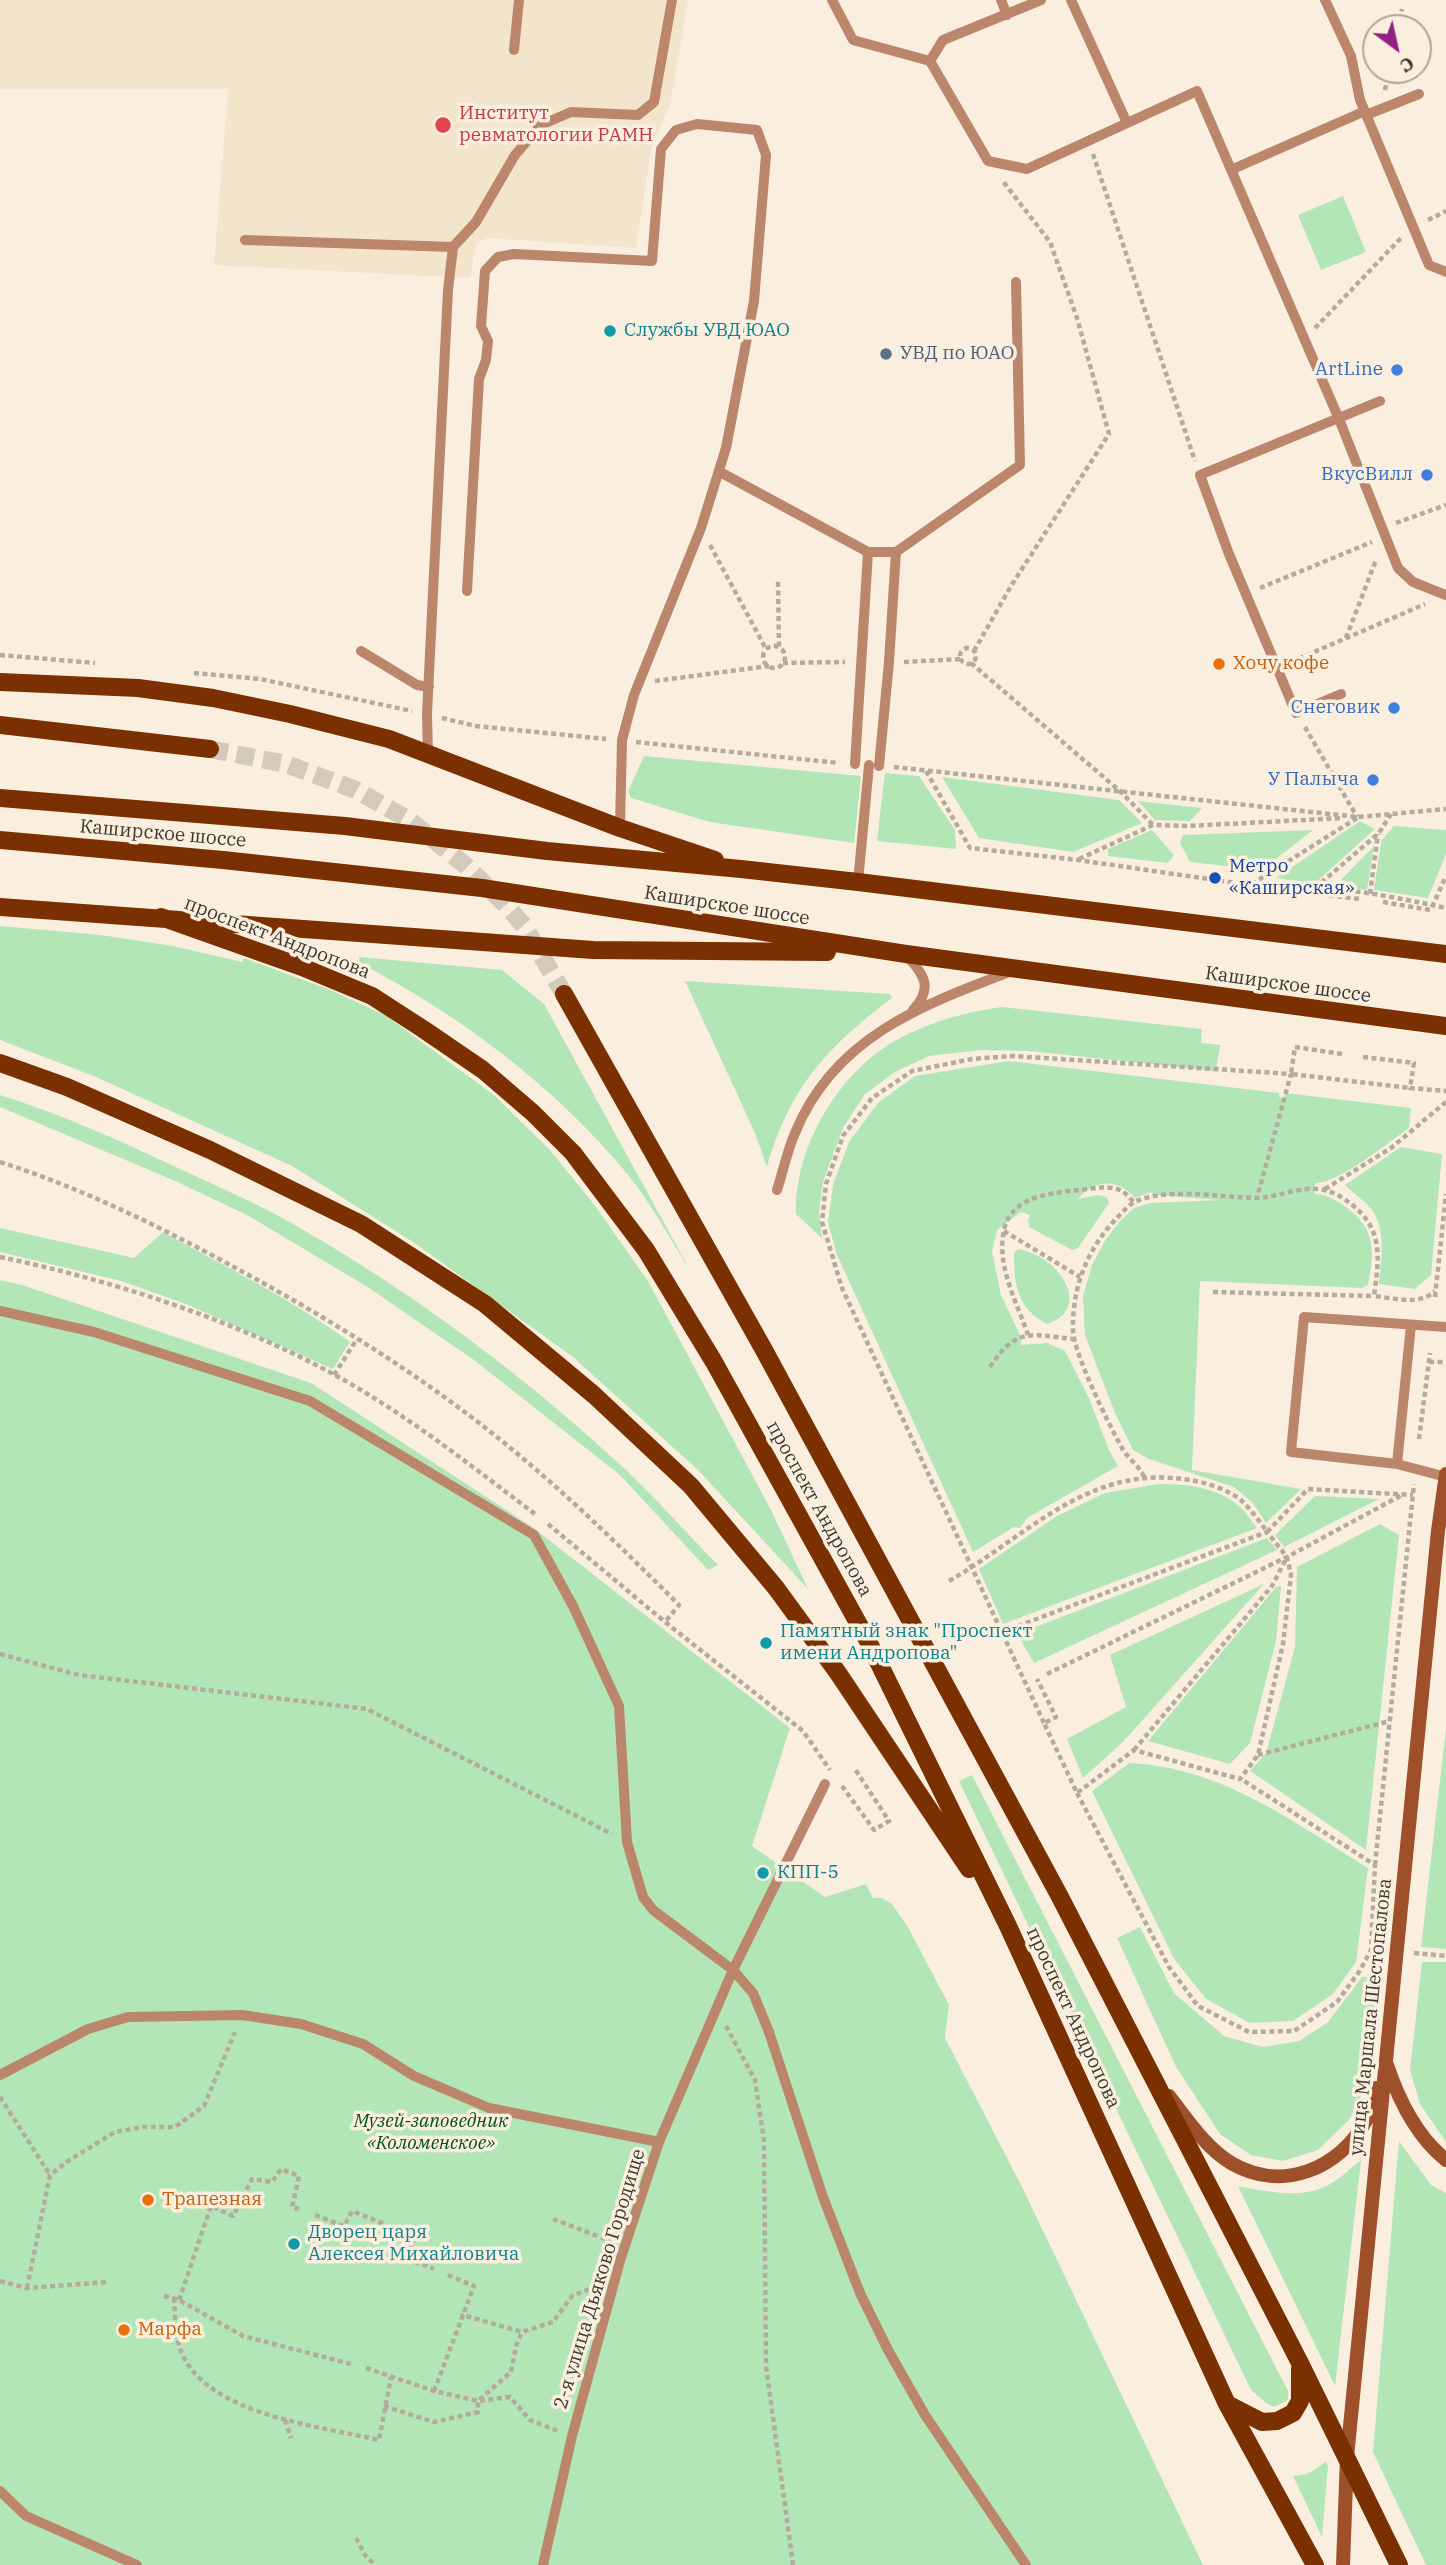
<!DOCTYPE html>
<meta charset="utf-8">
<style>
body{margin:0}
#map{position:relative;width:1446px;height:2565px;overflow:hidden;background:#faefde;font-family:"IBM Plex Serif",serif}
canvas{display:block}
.north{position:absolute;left:1362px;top:14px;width:70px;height:70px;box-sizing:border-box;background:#faefde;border:2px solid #aea699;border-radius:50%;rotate:147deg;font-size:19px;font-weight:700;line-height:28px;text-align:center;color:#3c3831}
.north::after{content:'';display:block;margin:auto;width:24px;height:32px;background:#922181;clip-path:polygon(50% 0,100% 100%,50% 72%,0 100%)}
</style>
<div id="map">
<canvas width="1446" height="2565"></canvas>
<div class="north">С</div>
</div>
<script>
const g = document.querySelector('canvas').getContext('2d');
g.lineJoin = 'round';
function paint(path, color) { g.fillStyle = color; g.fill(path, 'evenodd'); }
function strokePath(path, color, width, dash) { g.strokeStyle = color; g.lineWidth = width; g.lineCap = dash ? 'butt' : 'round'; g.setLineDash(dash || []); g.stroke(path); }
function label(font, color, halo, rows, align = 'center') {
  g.font = font + ' "IBM Plex Serif",serif'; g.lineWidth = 7; g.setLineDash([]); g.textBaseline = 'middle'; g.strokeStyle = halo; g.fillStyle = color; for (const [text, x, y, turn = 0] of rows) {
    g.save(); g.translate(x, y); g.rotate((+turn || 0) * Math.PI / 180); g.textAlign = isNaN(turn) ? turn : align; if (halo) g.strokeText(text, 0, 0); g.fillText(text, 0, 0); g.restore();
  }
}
paint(new Path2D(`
 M0 0H688L670 106 652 144 636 248 487 238 476 244 470 278 214 265 228 89H0Z`), '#f3e4cc');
paint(new Path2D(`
 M1343 196 1366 252 1321 270 1298 215Z
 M644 756 861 776 854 843 710 822 631 798 628 791Z
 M885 773 919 776 955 830 956 849 877 841Z
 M942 777 1119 800 1142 823 1073 852 979 838Z
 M1138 801 1202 808 1190 821 1155 820Z
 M1360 821 1375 829 1314 884 1276 878Z
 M1394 826 1446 830V854L1428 898 1374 890 1381 841Z
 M1152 830 1174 855 1168 863 1108 856V849Z
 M1313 830 1276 859 1244 868 1190 862 1180 843 1183 835Z
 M1374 846 1367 890 1335 886Z
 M0 926 101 935 173 946 242 962 244 958 328 989 385 1015 494 1095 550 1150 593 1203 648 1281 771 1510 808 1589 698 1470 573 1357 413 1242 292 1166 96 1077 0 1040Z
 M359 957 502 970 544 1004 690 1270C670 1239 652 1205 629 1176 556 1087 461 1016 360 963Z
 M685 981 890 994 892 998C827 1047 790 1087 767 1167L755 1133Z
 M1002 1007 1202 1029 1201 1043 1220 1045 1216 1071 1030 1051 981 1050 929 1056 895 1072 865 1094 843 1128 823 1182 819 1213 822 1238 796 1214C794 1147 840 1069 900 1038 932 1021 967 1012 1002 1007Z
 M1009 1061 1279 1093V1097L1284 1098 1285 1093 1411 1108 1409 1128C1389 1142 1339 1183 1316 1183L1313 1188 1315 1194C1325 1194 1331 1198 1340 1203 1374 1224 1376 1248 1368 1285L1362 1288 1200 1281 1192 1470 1301 1489 1266 1523 1252 1502 1234 1487 1149 1459 1133 1450 1115 1413 1085 1335 1083 1296 1092 1265 1106 1239 1121 1220 1134 1208 1150 1203 1221 1200 1153 1195 1151 1192 1135 1198C1118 1178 1094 1179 1078 1199L1098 1195 1107 1197 1109 1203 1078 1248 1072 1250 1029 1227 1028 1220 1030 1215 1021 1212 997 1230 992 1251 1001 1295 1021 1337V1345L1047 1343 1065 1351 1089 1398 1109 1450 1118 1466 1027 1518 1020 1528 1014 1527 973 1552 837 1255 828 1223 833 1184 849 1142 878 1103 915 1076Z
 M0 1095C61 1114 118 1140 176 1167 216 1186 257 1203 295 1225 414 1293 526 1377 626 1470 658 1500 687 1534 718 1565L708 1570 620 1475 474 1360 366 1286 247 1215 173 1180 0 1107Z
 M1401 1147 1442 1154 1431 1275 1415 1289 1379 1284C1381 1261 1386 1234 1374 1213 1368 1203 1354 1194 1345 1185Z
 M0 1228 134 1258 163 1232C226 1267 291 1299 350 1342L333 1369 186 1304 121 1281 0 1252Z
 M1018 1249C1033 1252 1047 1259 1057 1271 1075 1291 1075 1315 1047 1324 1017 1308 1014 1285 1014 1253Z
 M0 1280 22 1285 311 1383 531 1526 790 1728 752 1846 825 1897 866 1884 873 1898H882L892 1904 908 1927 949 2005 945 2038 1022 2187 1203 2565H0Z
 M1159 1484C1187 1484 1217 1487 1239 1506 1246 1511 1251 1521 1257 1528L1003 1624 979 1569 1057 1516 1105 1493Z
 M1315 1496 1379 1499 1284 1547 1275 1535Z
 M1380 1524 1399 1535 1366 1850 1250 1771 1266 1753 1295 1647 1297 1567Z
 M1267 1538 1277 1550 1034 1663 1017 1634Z
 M1264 1584 1123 1742 1083 1778 1067 1739 1126 1707 1110 1655Z
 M1281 1586 1276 1641 1250 1743 1230 1764 1148 1741 1276 1587Z
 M1446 1728V1949L1421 1947Z
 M1129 1763C1221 1767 1292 1821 1368 1868L1356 1962 1333 1994 1293 2021 1250 2023 1206 1999 1174 1959 1092 1791Z
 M972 1775 1288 2391V2400L1274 2407 1266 2403 1251 2390 959 1781Z
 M1140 1927 1174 1993 1224 2036 1263 2047 1299 2041 1328 2022 1362 1977 1381 1976 1370 2078 1350 2119 1318 2150 1283 2161 1251 2155 1220 2134 1176 2067 1117 1938Z
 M1422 1962H1446V2142L1420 2104 1410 2070Z
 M1399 2141 1431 2185 1446 2193V2565H1426L1373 2452Z
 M1361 2160 1335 2386 1238 2186C1270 2192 1306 2201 1335 2181 1344 2175 1352 2167 1361 2160Z
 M1326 2461 1328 2466 1322 2537 1293 2476C1307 2475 1315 2471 1326 2461Z`), '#b2e6b7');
strokePath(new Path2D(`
 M210 749 286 764 356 790 409 820 465 865 505 904 524 926 564 994`), '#d4cabb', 18, [18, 9]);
strokePath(new Path2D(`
 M1398 28 1402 9
 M1385 90 1389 70
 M1093 154 1195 461
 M1428 220 1446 211
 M1315 328 1401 238
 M1396 523 1446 505
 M710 545 766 649
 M778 582 779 647
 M1260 588 1372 542
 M1346 638 1376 560
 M763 657a11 11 0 1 1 22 0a11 11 0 1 1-22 0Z
 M960 656a8 8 0 1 1 16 0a8 8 0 1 1-16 0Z
 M974 651 1011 586 1109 434 1077 318 1050 242 1002 180
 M0 655 95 663
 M904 662 961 659
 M1291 662 1425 604
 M783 663 845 662
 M971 663 1121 792 1153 825
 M194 673 260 679 412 711
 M655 681 769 666
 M442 718 476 726 606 739
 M1305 727 1357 817
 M636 742 839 763
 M894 767 1358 817 1446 809
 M926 771 970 848 1078 860 1305 893 1362 899
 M1079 859 1153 825 1187 826 1343 818
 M1252 884 1357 818
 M1315 888 1379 833 1391 814
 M1305 893C1330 882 1404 900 1433 905L1446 876
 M1370 894 1378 834
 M1383 902 1430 910 1433 905 1446 908
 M1342 1054 1295 1047 1291 1074 1410 1088
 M1363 1057 1414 1063 1410 1088 1446 1091
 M0 1162C81 1188 157 1225 232 1266 328 1318 423 1376 508 1446 568 1495 624 1550 679 1605L665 1622
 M1325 1189 1391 1148 1446 1102
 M1004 1231 1080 1277
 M0 1257C112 1280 234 1320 335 1375 406 1414 470 1465 535 1514
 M1213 1292 1374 1296
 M1435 1297 1446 1194
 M1028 1335C1017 1302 996 1266 1004 1230 1011 1196 1051 1193 1079 1190 1094 1189 1108 1184 1122 1191 1126 1193 1130 1199 1134 1202
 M1429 1362H1446
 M990 1367C1017 1326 1031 1335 1074 1339
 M334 1375 357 1339
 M1419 1439 1430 1353
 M1144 1477C1139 1465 1129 1460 1122 1448 1110 1427 1074 1354 1073 1331 1072 1289 1086 1251 1115 1220 1122 1213 1129 1203 1139 1200 1173 1188 1219 1197 1255 1198 1276 1198 1297 1187 1318 1189 1331 1190 1342 1197 1351 1204 1384 1229 1379 1259 1374 1296 1394 1298 1419 1306 1435 1291
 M548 1524 665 1622 803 1731 830 1770
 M949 1581C1028 1536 1088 1463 1190 1480 1208 1483 1230 1490 1243 1502 1252 1511 1260 1522 1267 1532L1308 1489 1413 1495
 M1002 1632 1267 1532 1287 1557 1291 1575 1283 1644 1258 1755 1240 1779 1134 1750 1077 1793 1044 1723 1056 1717 1037 1679
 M0 1654 79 1675 367 1709 612 1834
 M1047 1674 1287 1557 1402 1495
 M1044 1723 842 1288 822 1222 826 1184 843 1136 872 1098 912 1071 972 1059 1013 1056 1291 1074 1257 1198
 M1134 1750 1272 1586 1287 1557
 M1258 1755 1390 1721
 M842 1786 874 1830 889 1821 855 1769
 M1077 1793 1169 1967 1198 2006 1249 2032 1294 2031 1337 2002 1359 1972 1371 1950 1375 1865 1241 1779
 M1375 1865 1414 1484
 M1414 1953 1446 1956
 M726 2026 755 2080 764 2141 766 2366 793 2565
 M0 2097 50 2175
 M315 2215 344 2226 352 2211 387 2225
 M553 2219 611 2241
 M400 2231 415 2237 404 2258 434 2269
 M448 2275 474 2286 463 2315
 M0 2281 27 2288 109 2282
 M27 2288 50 2175 68 2161 115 2132 143 2127H175L204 2106 235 2032
 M164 2296 179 2300 243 2336 351 2364
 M174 2298C175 2315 175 2336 181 2351 206 2415 319 2426 379 2440L391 2377
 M179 2300 211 2206 233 2216 252 2179 272 2182 281 2169 299 2176 292 2207 299 2209
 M366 2368 434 2391 478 2401 510 2397 530 2420 558 2431
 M434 2391 463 2315 522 2332 553 2322 572 2296 595 2287
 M384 2406 434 2422 478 2412V2401L511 2372 516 2346 522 2332
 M285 2420 291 2438
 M356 2538 365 2555 375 2565`), '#b4ab9e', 4.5, [5, 3.5]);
strokePath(new Path2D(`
 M832 0 853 40 930 61 988 161 1027 169 1197 91 1339 419 1398 568 1413 582 1446 595
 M1001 0 1007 15
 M1071 0 1127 123
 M1325 0 1351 56 1360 100 1429 265 1446 272
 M514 50 519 0
 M930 61 943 40 1041 0
 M1366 115 1419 94
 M1233 169 1365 111
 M245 240 453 247
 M720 472 868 552 855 764
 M868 552H896L1020 465 1016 282
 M467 591 479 379 486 360 488 341 481 326 485 271 498 257 514 254 652 261 661 149 676 130 697 124 757 130 766 155 754 301 726 448 701 528 634 695 622 740 620 828
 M361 651 417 685 429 687
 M1341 694 1296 713 1229 554 1200 475 1380 401
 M428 754 427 714 448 290 453 247 476 222 515 155 541 125 571 112 638 115 654 102 672 0
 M879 766 889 662 896 552
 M858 882 869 765
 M907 956C925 975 933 989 913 1010
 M777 1190C783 1172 787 1151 795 1133 834 1037 922 1005 1012 971
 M0 1311 94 1332 310 1401 534 1535 573 1606 619 1706 627 1842 643 1897 653 1910 733 1970 753 1993 769 2032 823 2197 860 2293 888 2350 925 2415 1026 2565
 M1446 1327 1304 1317 1291 1452 1397 1464 1446 1477
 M1397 1464 1411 1325
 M0 2075 88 2029 128 2017 242 2015 301 2024 363 2044 414 2076 489 2108 659 2142
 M0 2491 26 2516 137 2565
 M543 2565 572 2436 620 2261 659 2142 733 1970 825 1784`), '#bc866d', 10);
strokePath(new Path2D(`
 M1387 2065C1399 2101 1416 2136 1446 2160
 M1169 2096C1187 2119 1205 2147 1231 2163 1282 2193 1340 2169 1367 2119 1371 2110 1373 2098 1376 2088
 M1343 2565 1347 2457 1438 1531 1446 1474`), '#9e502a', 14);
strokePath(new Path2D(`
 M0 682 138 688 213 698 290 714 389 739 620 828 715 860
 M0 725 210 749
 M0 798 345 826 547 851 741 869 858 882 1446 954
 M0 840 223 860 482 888 906 954 1446 1026
 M0 907 593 950 827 952
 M161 917 302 967 372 996 423 1029 483 1070 533 1113 573 1153 646 1250 714 1362 868 1641 1008 1926 1227 2404 1315 2565
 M564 994 764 1350 1059 1895 1300 2363 1399 2565
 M0 1063 67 1087 210 1150 361 1224 485 1304 594 1395 691 1486 776 1588 838 1673 969 1869
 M1227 2404 1262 2422 1277 2421 1293 2413 1300 2401V2369`), '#7b3002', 18);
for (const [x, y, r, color] of [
 [443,125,9,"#e0444e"],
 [610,331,7,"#0f9aa8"],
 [886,354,7,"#5c6f8a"],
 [1397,370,7,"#3f7fe0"],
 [1427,475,7,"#3f7fe0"],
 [1219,664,7,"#e8710a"],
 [1394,708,7,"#3f7fe0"],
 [1373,780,7,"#3f7fe0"],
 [1215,878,7,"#1a4fb4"],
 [766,1643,7,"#0f9aa8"],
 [763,1873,7,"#0f9aa8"],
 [148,2200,7,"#e8710a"],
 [294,2244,7,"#0f9aa8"],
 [124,2330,7,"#e8710a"]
]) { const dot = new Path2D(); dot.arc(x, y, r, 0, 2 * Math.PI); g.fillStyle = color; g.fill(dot); strokePath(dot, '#faefde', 2.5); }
label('19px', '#be3a42', '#faefde', [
 ["Институт",459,114],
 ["ревматологии РАМН",459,136]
], 'left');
label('19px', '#0d838f', '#faefde', [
 ["Службы УВД ЮАО",624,331],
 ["Памятный знак \"Проспект",780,1632],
 ["имени Андропова\"",780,1654],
 ["КПП-5",777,1873],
 ["Дворец царя",308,2233],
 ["Алексея Михайловича",308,2255]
], 'left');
label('19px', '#4e5e75', '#faefde', [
 ["УВД по ЮАО",900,354]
], 'left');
label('19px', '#366cbe', '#faefde', [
 ["ArtLine",1383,370],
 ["ВкусВилл",1413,475],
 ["Снеговик",1380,708],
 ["У Палыча",1359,780]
], 'right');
label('19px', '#c56008', '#faefde', [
 ["Хочу кофе",1233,664],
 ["Трапезная",162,2200],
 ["Марфа",138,2330]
], 'left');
label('19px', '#3c3831', '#faefde', [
 ["Каширское шоссе",163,834,5],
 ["Каширское шоссе",727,906,9],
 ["проспект Андропова",277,938,21],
 ["Каширское шоссе",1288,985,8],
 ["проспект Андропова",819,1509,61],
 ["улица Маршала Шестопалова",1371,2017,-84],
 ["проспект Андропова",1073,2018,65],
 ["2-я улица Дьяково Городище",600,2279,-73]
]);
label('19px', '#164399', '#faefde', [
 ["Метро",1229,867],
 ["«Каширская»",1229,889]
], 'left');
label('italic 19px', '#01521b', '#faefde', [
 ["Музей-заповедник",431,2122],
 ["«Коломенское»",431,2144]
]);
</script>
